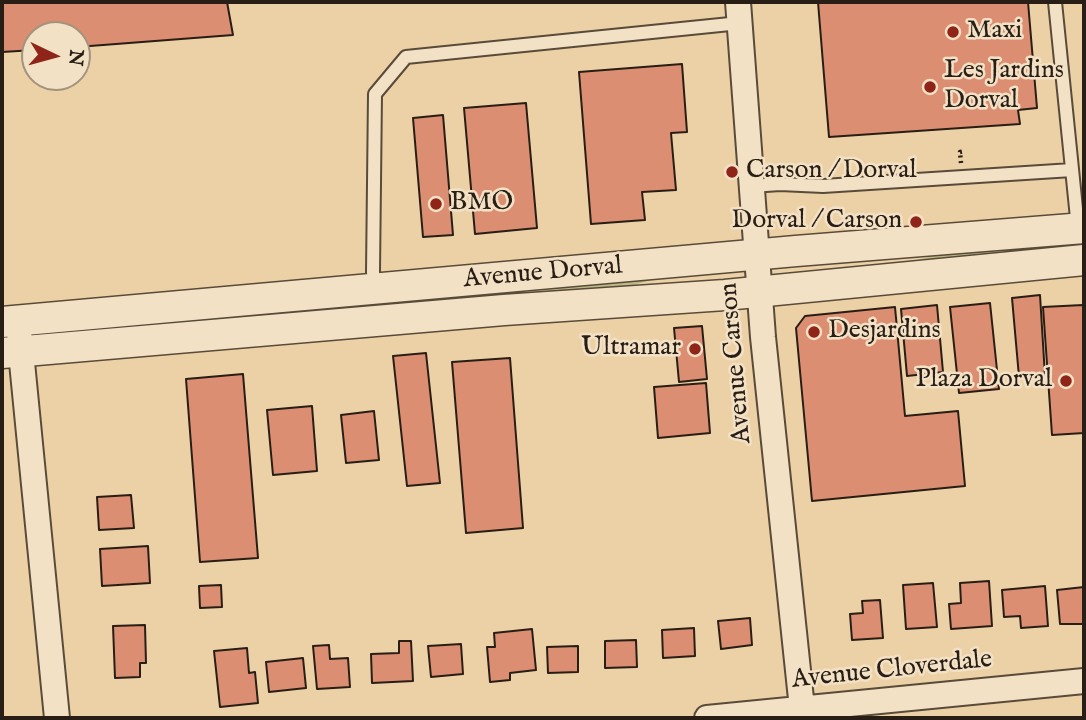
<!DOCTYPE html>
<style>
body{margin:0}
#map{position:relative;width:1086px;height:720px;overflow:hidden;background:#edd1a6;font-family:"IM FELL English",serif}
canvas{display:block}
.frame{position:absolute;inset:0;border:4px solid #281e16;pointer-events:none}
.north{position:absolute;left:21px;top:21px;width:70px;height:70px;box-sizing:border-box;background:#f3e1c5;border:2px solid #a2937f;border-radius:50%;rotate:95deg;font-size:19px;font-weight:700;line-height:28px;text-align:center;color:#281e16}
.north::after{content:'';display:block;margin:auto;width:24px;height:32px;background:#8f2418;clip-path:polygon(50% 0,100% 100%,50% 72%,0 100%)}
</style>
<div id="map">
<canvas width="1086" height="720"></canvas>
<div class="frame"></div>
<div class="north">N</div>
</div>
<script>
const g = document.querySelector('canvas').getContext('2d');
g.lineJoin = 'round';
function paint(path, color) { g.fillStyle = color; g.fill(path, 'evenodd'); }
function strokePath(path, color, width, dash) { g.strokeStyle = color; g.lineWidth = width; g.lineCap = dash ? 'butt' : 'round'; g.setLineDash(dash || []); g.stroke(path); }
function label(font, color, halo, rows, align = 'center') {
  g.font = font + ' "IM FELL English",serif'; g.lineWidth = 5; g.setLineDash([]); g.textBaseline = 'middle'; g.strokeStyle = halo; g.fillStyle = color; for (const [text, x, y, turn = 0] of rows) {
    g.save(); g.translate(x, y); g.rotate((+turn || 0) * Math.PI / 180); g.textAlign = isNaN(turn) ? turn : align; if (halo) g.strokeText(text, 0, 0); g.fillText(text, 0, 0); g.restore();
  }
}
paint(new Path2D(`
 M1053 243V249L902 264 945 253Z
 M717 270V273L659 278 619 289 75 333V329Z`), '#bbba85');
const building = new Path2D(`
 M2 2H227L233 35 77 47V35H35V50L2 52Z
 M818 2H1028L1037 108 1018 110 1020 124 829 137Z
 M682 64 687 132 671 133 676 190 642 192 645 220 591 224 579 72Z
 M526 103 537 228 475 234 464 108Z
 M443 115 453 235 423 237 413 118Z
 M1040 295 1045 376 1019 377 1012 298Z
 M990 303 999 389 959 393 950 307Z
 M937 305 943 372 907 376 901 309Z
 M1083 305 1084 433 1052 435 1043 307Z
 M895 307 905 416 958 411 965 486 812 501 796 328 805 316Z
 M702 326 707 379 679 382 674 328Z
 M426 353 440 483 407 486 393 356Z
 M510 358 523 528 466 533 452 362Z
 M243 374 258 558 200 562 186 379Z
 M706 383 710 433 658 438 654 387Z
 M312 406 317 471 273 475 267 410Z
 M374 411 379 460 346 463 341 415Z
 M131 495 134 528 99 530 97 497Z
 M148 546 150 583 102 586 100 549Z
 M989 581 992 626 951 629 949 604 961 603 960 583Z
 M933 583 937 627 906 629 903 585Z
 M221 585 222 607 200 608 199 586Z
 M1045 586 1048 626 1021 628 1020 616 1004 617 1002 590Z
 M1084 587V624H1060L1057 590Z
 M880 600 883 638 852 640 850 614 863 613 862 601Z
 M750 618 752 645 721 649 718 621Z
 M145 625 146 663H140V677L115 678 113 626Z
 M694 628 695 656 663 658 662 630Z
 M532 629 536 670 510 673V680L490 682 487 647H495L494 633Z
 M636 640 637 667 605 668V641Z
 M399 641H411L413 681 372 683 371 654 399 653Z
 M461 644 463 674 431 677 428 646Z
 M329 645 330 659 348 658 350 687 317 689 313 646Z
 M578 646V672L548 673 547 647Z
 M247 648 249 673 255 672 258 703 220 707 214 651Z
 M303 658 306 688 269 692 266 662Z`);
paint(building, '#db8e72');
strokePath(building, '#281e16', 2);
const service = new Path2D(`
 M1055 2 1078 228
 M752 186 780 184 823 186 1072 170
 M375 290 373 272 375 94 406 57 740 23`);
const minor = new Path2D(`
 M738 2 763 337 803 718
 M19 332 57 718
 M707 718 1084 681`);
const tertiary = new Path2D(`
 M2 322 796 251 1084 228
 M2 353 504 310 725 295 1084 260`);
strokePath(service, '#594b3a', 16);
strokePath(minor, '#594b3a', 28);
strokePath(tertiary, '#594b3a', 33);
strokePath(new Path2D(`
 M961 163 960 152 965 151`), '#281e16', 4.5, [2, 3.5]);
strokePath(service, '#f3e1c5', 12);
strokePath(minor, '#f3e1c5', 24);
strokePath(tertiary, '#f3e1c5', 30);
for (const [x, y, r, color] of [
 [953,32,7,"#8f2418"],
 [930,87,7,"#8f2418"],
 [732,172,7,"#8f2418"],
 [436,204,7,"#8f2418"],
 [916,222,7,"#8f2418"],
 [814,332,7,"#8f2418"],
 [695,349,7,"#8f2418"],
 [1066,381,7,"#8f2418"]
]) { const dot = new Path2D(); dot.arc(x, y, r, 0, 2 * Math.PI); g.fillStyle = color; g.fill(dot); strokePath(dot, '#f3e1c5', 2.5); }
label('26px', '#281e16', '#f3e1c5', [
 ["Maxi",967,32],
 ["Les Jardins",944,72],
 ["Dorval",944,102],
 ["Carson / Dorval",746,172],
 ["BMO",450,204],
 ["Dorval / Carson",902,222,"right"],
 ["Desjardins",828,332],
 ["Ultramar",681,349,"right"],
 ["Plaza Dorval",1052,381,"right"]
], 'left');
label('26px', '#281e16', '#f3e1c5', [
 ["Avenue Dorval",543,274,-5],
 ["Avenue Carson",737,363,-95],
 ["Avenue Cloverdale",892,671,-6]
]);
</script>
